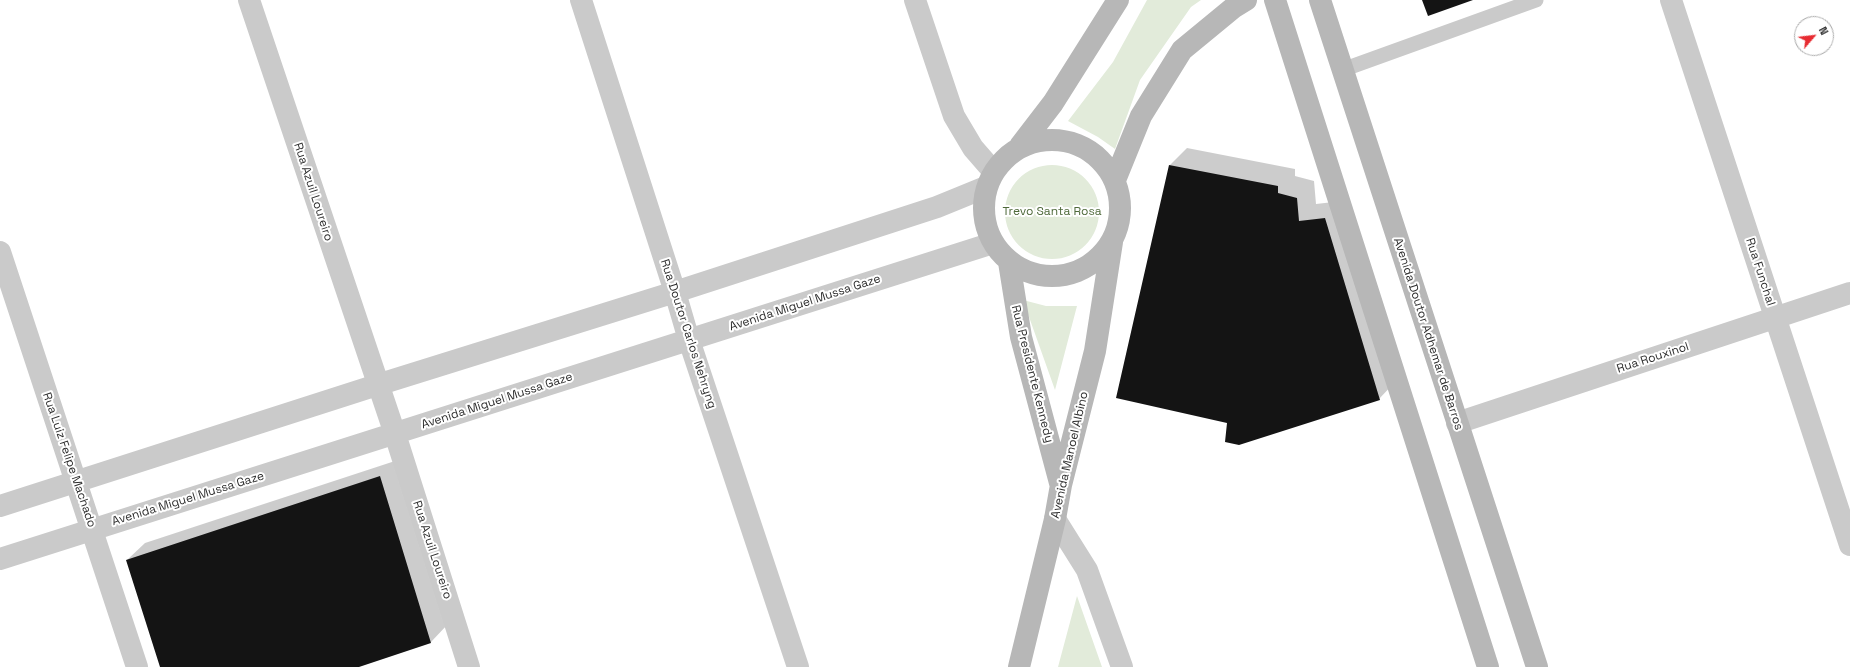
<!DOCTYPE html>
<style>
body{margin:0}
#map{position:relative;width:1850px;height:667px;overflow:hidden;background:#fff;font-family:"Space Grotesk",sans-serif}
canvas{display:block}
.north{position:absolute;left:1794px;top:16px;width:40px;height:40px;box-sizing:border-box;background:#fff;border:1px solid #ababab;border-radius:50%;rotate:62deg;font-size:11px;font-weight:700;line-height:16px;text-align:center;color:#2d2d2d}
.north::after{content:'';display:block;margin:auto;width:14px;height:18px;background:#e72c32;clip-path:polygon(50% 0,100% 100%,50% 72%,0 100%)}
</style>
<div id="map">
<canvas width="1850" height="667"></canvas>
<div class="north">N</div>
</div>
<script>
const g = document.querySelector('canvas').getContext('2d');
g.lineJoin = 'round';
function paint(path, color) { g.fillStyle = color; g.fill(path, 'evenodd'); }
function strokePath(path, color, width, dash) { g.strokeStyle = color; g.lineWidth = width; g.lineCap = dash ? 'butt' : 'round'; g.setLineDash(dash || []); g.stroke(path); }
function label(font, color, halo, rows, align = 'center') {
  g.font = font + ' "Space Grotesk",sans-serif'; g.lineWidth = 4; g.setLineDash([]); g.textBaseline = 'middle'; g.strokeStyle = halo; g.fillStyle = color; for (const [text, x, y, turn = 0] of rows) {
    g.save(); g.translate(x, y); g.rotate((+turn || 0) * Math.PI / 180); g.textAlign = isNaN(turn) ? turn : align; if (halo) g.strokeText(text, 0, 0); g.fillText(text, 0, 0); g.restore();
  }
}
paint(new Path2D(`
 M1147 0H1201L1191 7 1140 80 1115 149 1098 137 1068 121 1113 62Z
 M1005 212a47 47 0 1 1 94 0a47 47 0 1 1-94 0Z
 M1023 300 1046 306H1077L1055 390Z
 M1077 596 1102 667H1058Z`), '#e2ebda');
paint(new Path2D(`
 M1187 148 1295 169V176L1314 181 1316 204 1342 201 1396 381 1379 399 1228 422 1118 397 1170 165Z
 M398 460 448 624 431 642 355 667H161L127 560 145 543Z`), '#0003');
paint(new Path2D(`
 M1422 0H1473L1428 16Z
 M1169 165 1278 186V193L1297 198 1299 221 1325 218 1380 400 1239 445 1225 442 1227 423 1116 398Z
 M380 476 431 643 359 667H160L126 560Z`), '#141414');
strokePath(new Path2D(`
 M1342 70 1536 0`), '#cacaca', 15);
strokePath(new Path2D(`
 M249 0 395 434 469 667
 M581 0 675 292 689 340 798 667
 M915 0 954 116 973 148 993 171
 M1671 0 1850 545
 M0 252 137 667
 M1457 423 1850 293
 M0 506 377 385 675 292 937 207 986 187
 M1055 519 1087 570 1122 667
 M0 559 993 243`), '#cacaca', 22);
strokePath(new Path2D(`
 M1275 0 1488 667
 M1320 0 1537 667
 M984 208a68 68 0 1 1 136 0a68 68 0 1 1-136 0Z
 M1020 146 1053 103 1118 0
 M1115 180 1141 116 1182 50 1233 8 1246 0
 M1009 262 1021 337 1060 483
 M1019 667 1055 519 1061 485 1095 351 1112 242`), '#b7b7b7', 22);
label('12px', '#2d2d2d', '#fff', [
 ["Rua Azuil Loureiro",313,192,72],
 ["Rua Funchal",1760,272,72],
 ["Avenida Miguel Mussa Gaze",805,303,-18],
 ["Rua Doutor Carlos Nehryng",688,334,72],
 ["Avenida Doutor Adhemar de Barros",1428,334,72],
 ["Rua Rouxinol",1653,358,-18],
 ["Rua Presidente Kennedy",1032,374,76],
 ["Avenida Miguel Mussa Gaze",497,401,-18],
 ["Avenida Manoel Albino",1070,455,-77],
 ["Rua Luiz Felipe Machado",69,460,71],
 ["Avenida Miguel Mussa Gaze",188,499,-17],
 ["Rua Azuil Loureiro",432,550,72]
]);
label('12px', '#4e693a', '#fff', [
 ["Trevo Santa Rosa",1052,212]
]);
</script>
